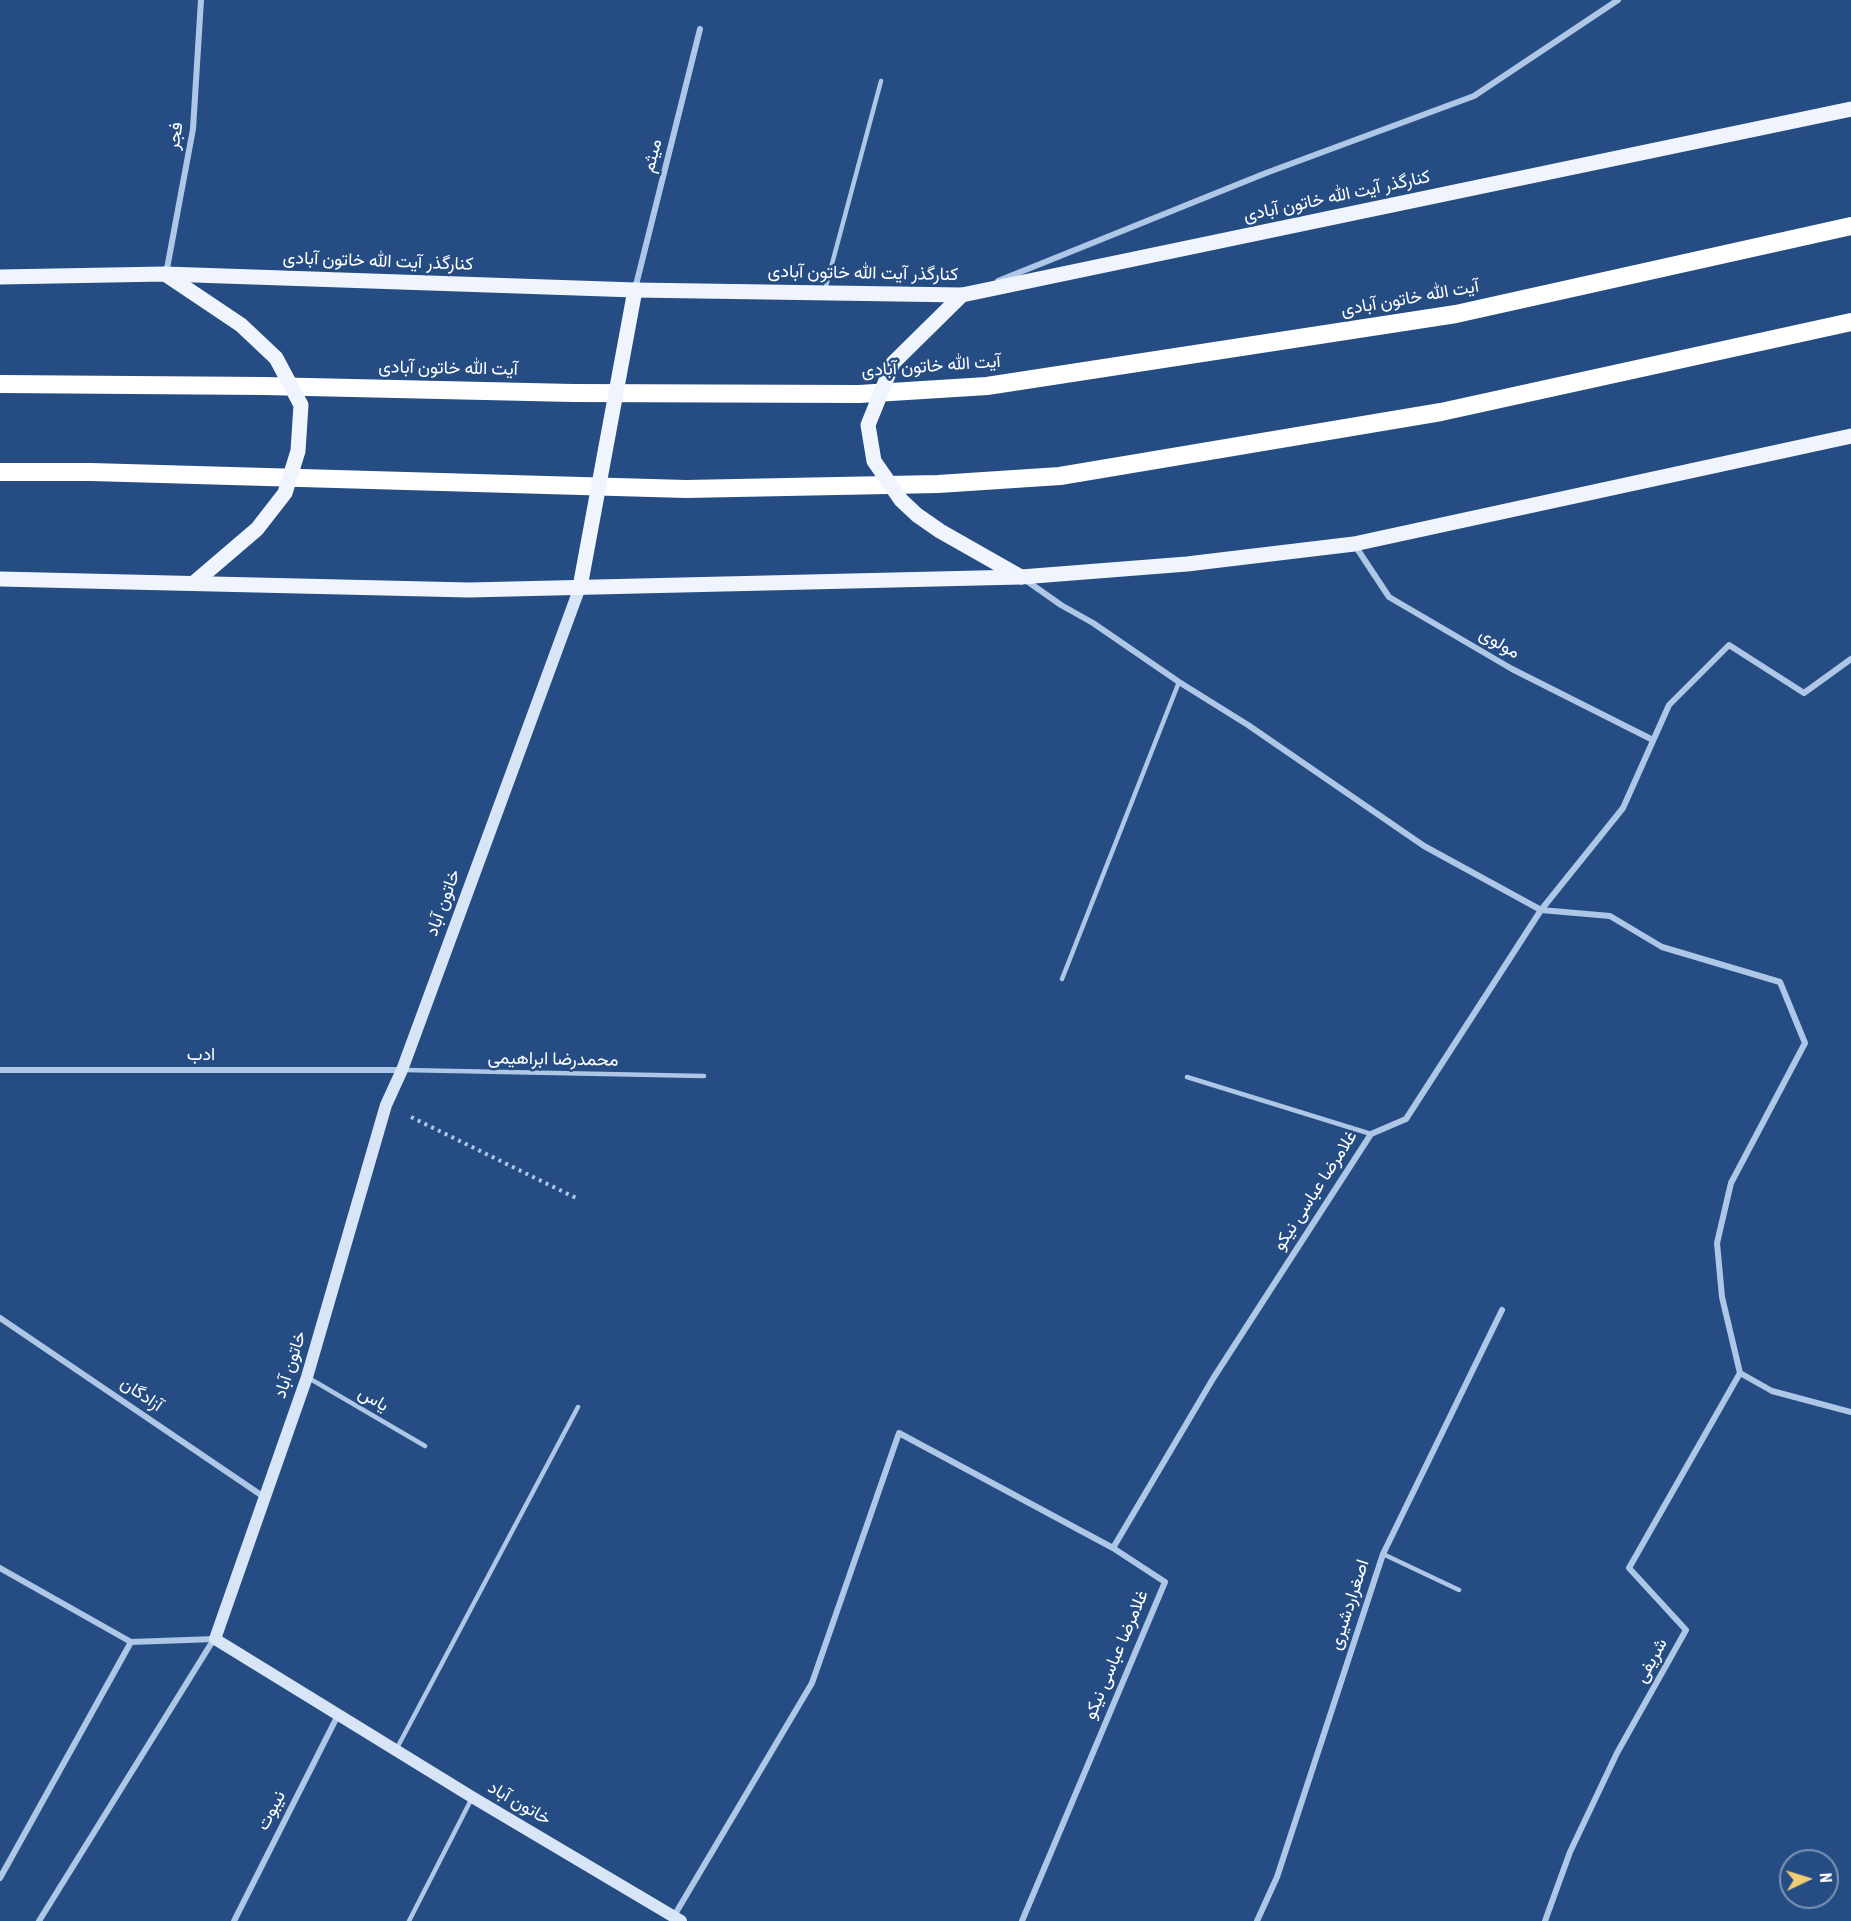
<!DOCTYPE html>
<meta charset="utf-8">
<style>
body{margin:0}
#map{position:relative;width:1851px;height:1921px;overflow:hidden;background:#264d83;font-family:"Roboto Condensed",sans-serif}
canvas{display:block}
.north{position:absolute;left:1779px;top:1849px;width:60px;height:60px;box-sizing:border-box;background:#264d83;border:2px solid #7d94b5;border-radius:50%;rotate:86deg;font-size:16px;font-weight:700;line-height:24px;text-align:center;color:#fff}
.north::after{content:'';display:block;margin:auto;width:21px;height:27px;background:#f1ce73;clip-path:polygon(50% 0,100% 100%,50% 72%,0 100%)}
</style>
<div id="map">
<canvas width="1851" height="1921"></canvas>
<div class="north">N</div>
</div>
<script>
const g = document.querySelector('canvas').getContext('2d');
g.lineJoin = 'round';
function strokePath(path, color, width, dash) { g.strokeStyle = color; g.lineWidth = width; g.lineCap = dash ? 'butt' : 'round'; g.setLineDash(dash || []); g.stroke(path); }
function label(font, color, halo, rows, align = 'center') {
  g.font = font + ' "Roboto Condensed",Vazirmatn,sans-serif'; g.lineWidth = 5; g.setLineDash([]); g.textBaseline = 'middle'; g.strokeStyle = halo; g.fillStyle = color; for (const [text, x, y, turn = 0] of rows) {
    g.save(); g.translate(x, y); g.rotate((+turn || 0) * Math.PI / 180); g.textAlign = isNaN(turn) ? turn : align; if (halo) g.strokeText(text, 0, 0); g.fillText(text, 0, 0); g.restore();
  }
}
strokePath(new Path2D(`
 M411 1117 576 1198`), '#aec7e7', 4, [3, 4.5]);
strokePath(new Path2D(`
 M825 290 881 81
 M1062 979 1179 682
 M404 1070 704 1076
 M1187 1077 1371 1134
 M307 1377 425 1446
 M1383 1554 1459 1590
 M397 1748 578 1407
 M409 1921 472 1798`), '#aec7e7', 4.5);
strokePath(new Path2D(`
 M166 274 193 129 201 0
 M998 281 1266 173 1474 96 1618 0
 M635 289 700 29
 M1354 544 1389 597 1512 669 1653 740
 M1024 579 1061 605 1093 623 1179 682 1248 725 1424 846 1541 910 1610 916 1662 947 1780 982 1805 1043 1731 1183 1717 1243 1722 1297 1740 1373 1772 1391 1851 1412
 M0 1070H401
 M0 1318 264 1497
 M0 1568 131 1642 215 1639
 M0 1878 131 1642
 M674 1916 812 1683 899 1433 1113 1548
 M39 1921 214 1639
 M234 1921 338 1715
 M1022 1921 1165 1582 1113 1548 1214 1377 1371 1134 1406 1119 1541 910 1623 808 1669 705 1729 645 1804 693 1851 659
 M1257 1921 1277 1877 1383 1554 1502 1310
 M1545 1921 1570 1852 1617 1753 1686 1630 1629 1568 1740 1373`), '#aec7e7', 6);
strokePath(new Path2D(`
 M580 587 402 1070 386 1105 307 1377 215 1639 472 1797 681 1921`), '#d8e5f6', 12);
strokePath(new Path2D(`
 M0 277 165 274 635 290 962 295 1851 109
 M0 579 469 590 1021 577 1187 564 1354 544 1851 436`), '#f0f5fd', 15);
strokePath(new Path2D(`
 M0 384 264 386 573 393 859 394 987 386 1456 314 1851 226
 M0 472H91L686 489 938 484 1060 476 1441 412 1851 322`), '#fff', 18);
strokePath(new Path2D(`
 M165 274 241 325 276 358 301 405 298 451 285 493 257 529 195 582
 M962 295 893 363 868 425 874 461 901 500 917 515 940 531 1021 577
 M580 587 635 290`), '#f0f5fd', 15);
label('18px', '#fff', '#264d83', [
 ["فجر",176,136,-81],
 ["میثم",653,156,-76],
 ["کنارگذر آیت الله خاتون آبادی",1337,197,-12],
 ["کنارگذر آیت الله خاتون آبادی",378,262,2],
 ["کنارگذر آیت الله خاتون آبادی",863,274,1],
 ["آیت الله خاتون آبادی",1410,299,-10],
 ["آیت الله خاتون آبادی",931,367,-4],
 ["آیت الله خاتون آبادی",448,369,1],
 ["مولوی",1499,644,30],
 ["خاتون آباد",444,903,-70],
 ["ادب",201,1055],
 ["محمدرضا ابراهیمی",553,1060,1],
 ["غلامرضا عباسی نیکو",1316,1191,-57],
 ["خاتون آباد",291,1365,-72],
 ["آزادگان",141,1395,34],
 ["یاس",373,1400,30],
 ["اصغراردشیری",1350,1605,-72],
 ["غلامرضا عباسی نیکو",1117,1655,-67],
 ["شریفی",1652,1661,-61],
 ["خاتون آباد",519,1804,30],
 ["نیبوت",272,1811,-63]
]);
</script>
